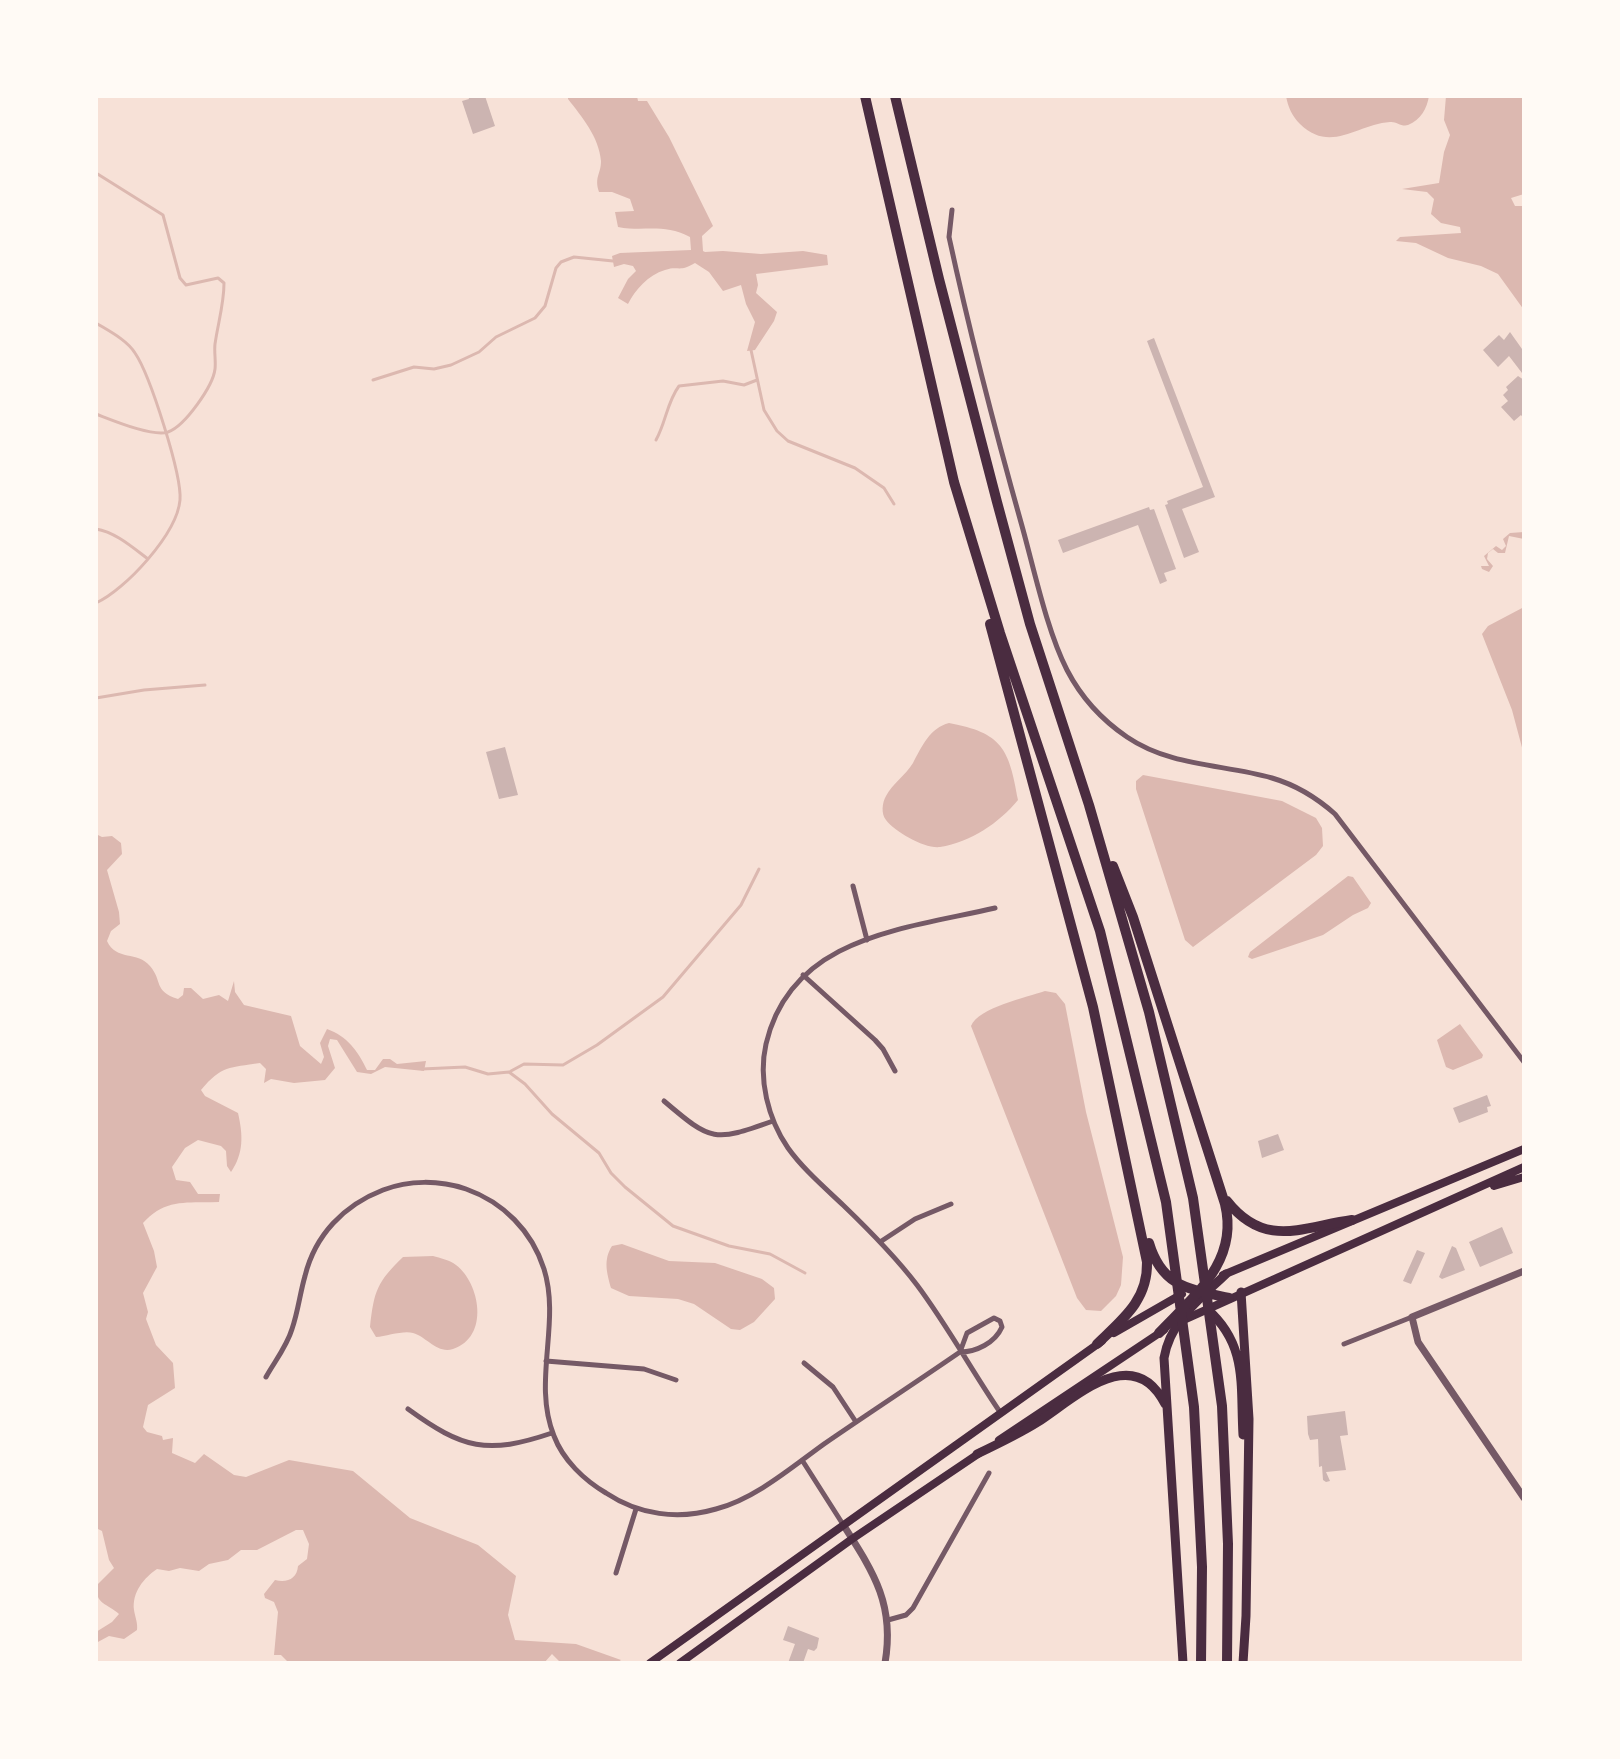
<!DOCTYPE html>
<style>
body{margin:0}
#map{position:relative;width:1620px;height:1759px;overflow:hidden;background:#f7e1d7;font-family:"Golos Text",sans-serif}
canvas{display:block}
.frame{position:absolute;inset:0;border:98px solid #fffaf5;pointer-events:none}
</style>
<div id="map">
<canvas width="1620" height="1759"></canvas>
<div class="frame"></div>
</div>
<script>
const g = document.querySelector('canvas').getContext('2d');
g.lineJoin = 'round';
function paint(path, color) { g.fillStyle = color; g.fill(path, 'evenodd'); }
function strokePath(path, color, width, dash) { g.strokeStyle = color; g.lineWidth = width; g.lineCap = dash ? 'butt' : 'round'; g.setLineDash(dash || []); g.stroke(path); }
paint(new Path2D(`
 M568 96H637L638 101H647L669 137 713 226 702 236 703 251 705 252 723 251 761 254 803 251 827 255 828 265 756 274 758 285 756 293 777 312 774 321 755 350 747 351 755 322 746 304 741 285 723 291 709 272 695 263C678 273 679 265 665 270 648 275 635 290 628 304L618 298 628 279 636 271 633 266 624 264 614 267 612 256 620 253 691 250 690 237C664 223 644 232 618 227L615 212 634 211 630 199 612 192H599C594 177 601 174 601 161 599 137 582 117 568 99Z
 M1286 96H1429C1427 108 1421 120 1408 125 1401 127 1396 121 1390 122 1357 124 1331 154 1300 124 1292 116 1288 107 1286 96Z
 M1446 96H1524V194L1511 198 1515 206H1524V310L1498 274 1481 266 1448 258 1416 243 1396 241 1400 237 1461 233 1460 227 1441 223 1431 214 1434 199 1427 192 1402 189 1439 183 1444 152 1450 135 1444 120Z
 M1524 532V539L1509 536 1505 553H1498L1493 549 1488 553 1487 559 1493 566 1489 572 1482 569 1481 566H1489L1484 556 1496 546 1502 550 1506 546 1503 539 1510 533Z
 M1524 607V755L1512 710 1482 634 1488 626Z
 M949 723C1002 733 1009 748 1018 800 999 823 971 842 940 847 925 849 895 832 886 820 881 814 882 803 886 796 892 784 906 775 913 763 922 746 930 728 949 723Z
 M1143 775 1282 801 1316 818 1322 828 1323 846 1316 855 1193 947 1185 940 1136 789V781Z
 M96 834 102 837 112 836 121 843 122 854 107 870 119 912 120 924 111 931 107 941C116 961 138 951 150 966 163 981 153 991 178 999L183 995 184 988H191L203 999 219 995 228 1001 234 981 235 992 244 1005 291 1016 300 1046 321 1064 324 1057 320 1043 327 1029C347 1036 358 1051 367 1070H375L383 1059H390L397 1064 426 1061 424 1071 385 1067 371 1074 357 1072 337 1040 330 1039 328 1046 335 1068 325 1080 294 1083 271 1079 264 1083 266 1069 260 1063C229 1068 222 1065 201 1090L205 1096 238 1113C243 1135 244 1153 231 1172L227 1166 226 1151 221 1146 198 1140 185 1148 172 1167 176 1180 190 1182 198 1194H220L219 1202C188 1203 165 1198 143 1223L154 1251 157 1267 143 1293 148 1312 146 1319 156 1345 173 1363 175 1388 148 1405 143 1427 147 1432 162 1436 163 1440 173 1438 172 1453 195 1463 204 1454 234 1475 246 1477 289 1460 353 1471 410 1518 478 1545 516 1576 508 1615 515 1640 576 1644 621 1660 617 1663H561L552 1654 544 1663H289L281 1655H274L278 1612 274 1602 265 1598 264 1594 275 1580C287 1583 297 1579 298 1566L307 1559 309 1544 303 1530H296L257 1550H241L228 1560 209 1564 199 1571 180 1568 169 1571 157 1569C144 1578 132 1592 134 1610 135 1617 138 1623 137 1630L124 1639 109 1636 96 1643V1632L112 1622 119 1614C107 1603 96 1605 96 1586L114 1568 109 1560 102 1531 96 1528Z
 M1348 876 1353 877 1371 903 1368 908 1353 915 1323 935 1252 959 1248 957 1250 952Z
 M1045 991 1056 993 1065 1004 1086 1112 1123 1257 1121 1285 1116 1296 1101 1311 1086 1310 1077 1298 971 1026C978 1008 1027 997 1045 991Z
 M1460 1024 1483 1055 1482 1058 1453 1070 1446 1067 1437 1040Z
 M622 1244 669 1261 715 1263 762 1279 774 1288 775 1299 754 1322 740 1330 731 1329 694 1304 678 1299 629 1296 611 1288C607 1273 603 1260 612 1246Z
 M433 1256C440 1258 450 1260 456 1265 480 1283 490 1337 453 1349 437 1354 427 1337 413 1333 404 1330 387 1336 376 1337L370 1327C374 1291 377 1282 403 1257Z`), '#dcb8b0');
strokePath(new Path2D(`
 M96 173 163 215 180 278 186 285 218 278 224 283C224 304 218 323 215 344 214 352 216 361 215 369 213 386 185 426 168 432 152 437 112 420 96 414
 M96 323C109 331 127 340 135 353 150 375 182 475 180 500 177 534 125 590 96 603
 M751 350 764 410 777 431 788 441 855 468 884 488 894 504
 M373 380 414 367 434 369 451 365 479 352 496 337 535 318 545 306 556 268 561 262 574 257 613 261
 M656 440C666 422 667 402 679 386L723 381 744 385 757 380
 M96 529C115 532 132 547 148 559
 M96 698 144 690 205 685
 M422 1069 465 1067 488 1074 509 1072 525 1084 552 1114 599 1153 611 1173 625 1187 673 1226 729 1246 770 1254 805 1273
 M511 1071 524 1064 563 1065 597 1045 663 997 741 905 759 869`), '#dcb8b0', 3);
paint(new Path2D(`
 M468 96H485L495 126 473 134 462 101 469 99Z
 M1510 332 1522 349 1524 347 1522 373 1509 356 1498 367 1483 350 1499 335 1504 340Z
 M1154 338 1215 497 1182 509 1199 552 1184 558 1165 505 1168 504 1167 501 1203 487 1147 341Z
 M1518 376 1524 380V419L1521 415 1514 421 1501 407 1508 401 1503 395 1508 390 1506 387Z
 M1149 507 1150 510 1154 509 1176 569 1164 573 1167 581 1160 584 1138 525 1063 553 1058 540Z
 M505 747 518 795 499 799 486 752Z
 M1487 1095 1491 1106 1487 1107 1488 1112 1459 1123 1453 1108Z
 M1278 1134 1284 1150 1262 1158 1258 1141Z
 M1502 1227 1513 1253 1480 1267 1469 1242Z
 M1452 1246 1456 1248 1465 1270 1442 1279 1439 1277Z
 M1417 1250 1425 1253 1411 1284 1403 1281Z
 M1345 1411 1348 1435 1340 1436 1346 1470 1326 1472 1330 1481 1326 1482 1323 1480 1322 1466 1319 1467 1318 1439 1310 1440 1308 1434 1307 1416Z
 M788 1626 819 1638 817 1648 814 1651 808 1649 803 1663H788L795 1644 783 1640Z`), '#ccb4b1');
strokePath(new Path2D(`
 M952 210 949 237C970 334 995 430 1022 526 1034 569 1047 631 1067 670 1081 697 1102 720 1127 737 1171 767 1224 764 1272 778 1296 785 1317 798 1335 814L1524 1062
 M853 886 867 940
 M995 908C905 929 791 936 766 1044 758 1079 768 1119 788 1148 803 1169 824 1187 843 1205 869 1230 895 1256 917 1285 947 1325 972 1371 1000 1412
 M803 975 875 1040 883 1049 895 1071
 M664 1101C712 1142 714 1142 773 1121
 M880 1242 915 1219 951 1204
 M994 1318 1000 1321 1002 1327C995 1343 976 1352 960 1352L967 1333Z
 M1344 1344 1412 1317
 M546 1361 644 1369 676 1380
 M804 1363 833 1387 856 1422
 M266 1377C275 1361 287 1346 292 1329 298 1312 300 1293 305 1276 315 1235 344 1205 383 1190 409 1180 439 1180 466 1189 503 1202 532 1231 544 1269 561 1323 532 1382 554 1436 563 1460 584 1480 606 1493 639 1515 678 1520 716 1509 755 1499 792 1467 824 1444 869 1413 915 1383 960 1352
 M408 1409C463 1449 487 1455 552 1433
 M802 1460 844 1526
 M616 1573 636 1509
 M888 1620 906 1615 913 1608 989 1473`), '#755966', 5);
strokePath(new Path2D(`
 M1524 1271 1412 1317 1418 1342 1524 1498
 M844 1526C874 1573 895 1605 885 1663`), '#755966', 7);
strokePath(new Path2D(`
 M1494 1186 1524 1177
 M1223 1275 1524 1149
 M1179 1322 1524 1167
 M1114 1333 1182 1294
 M999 1440 1164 1330
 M650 1663 1102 1341
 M680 1663 852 1539 981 1452`), '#4a2c40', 8);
strokePath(new Path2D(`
 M1241 1292 1249 1419 1246 1616 1243 1663
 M1207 1309C1248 1345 1240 1385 1243 1435
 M977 1454C998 1444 1019 1434 1038 1422 1075 1398 1133 1341 1165 1404
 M1183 1663 1164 1358C1170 1321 1200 1299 1226 1274`), '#4a2c40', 9);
strokePath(new Path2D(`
 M865 96 954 482 1000 633 1100 931 1166 1202 1194 1407 1202 1567 1201 1663
 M895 96 939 279 997 502 1030 624 1089 805 1149 1012 1193 1198 1222 1406 1228 1544 1227 1663
 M990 624 1093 1007 1147 1262C1148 1300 1123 1319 1097 1344
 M1113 866 1133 917 1225 1204C1239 1261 1195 1295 1159 1333
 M1227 1201C1265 1249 1302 1227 1352 1220
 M1149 1243C1162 1287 1189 1289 1229 1298`), '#4a2c40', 10);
</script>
